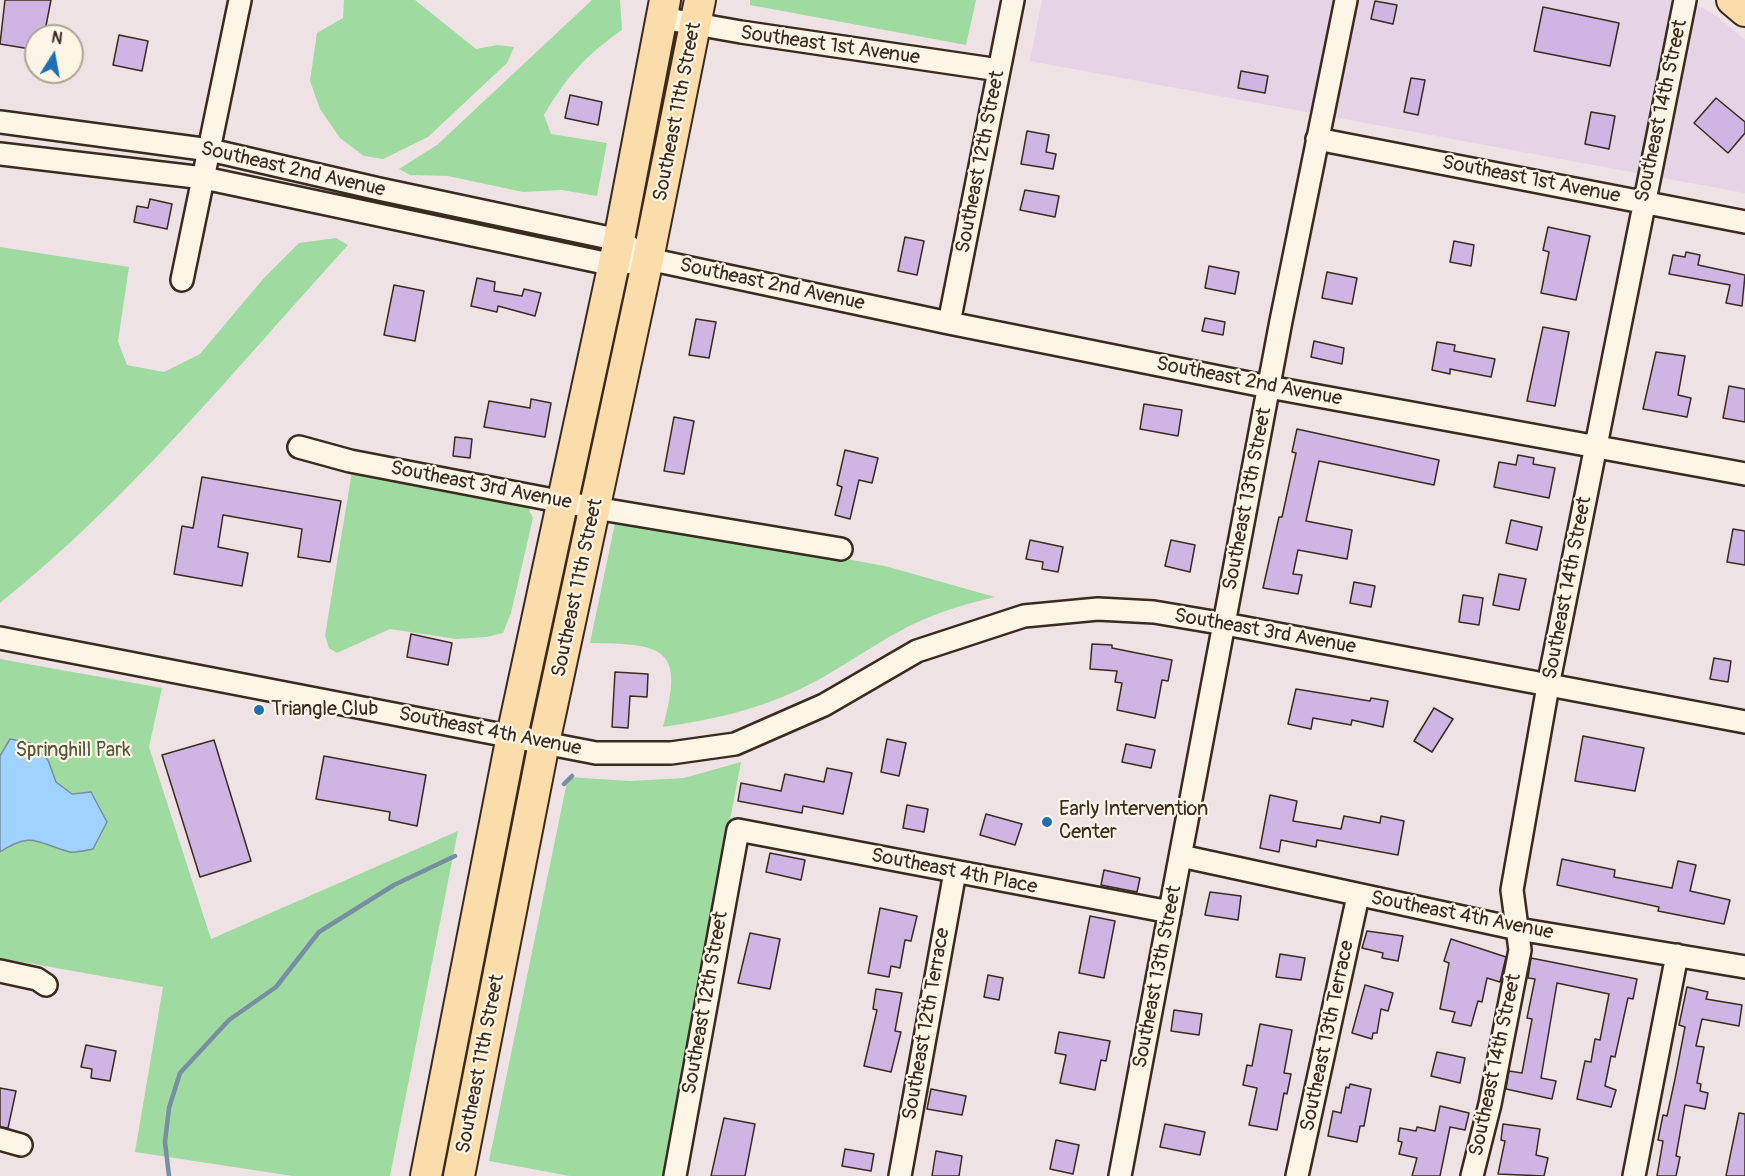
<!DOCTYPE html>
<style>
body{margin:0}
#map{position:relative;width:1745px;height:1176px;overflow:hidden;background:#eee2e5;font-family:Pangolin,sans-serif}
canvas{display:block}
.north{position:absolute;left:24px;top:24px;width:60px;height:60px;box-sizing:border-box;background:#fcf5e5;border:2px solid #afa495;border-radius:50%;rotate:11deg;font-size:16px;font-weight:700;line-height:24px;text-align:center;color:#3b2a1e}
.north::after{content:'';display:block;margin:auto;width:21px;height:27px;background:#1f6fb2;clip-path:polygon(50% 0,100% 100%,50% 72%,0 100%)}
</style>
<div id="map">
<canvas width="1745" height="1176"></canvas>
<div class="north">N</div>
</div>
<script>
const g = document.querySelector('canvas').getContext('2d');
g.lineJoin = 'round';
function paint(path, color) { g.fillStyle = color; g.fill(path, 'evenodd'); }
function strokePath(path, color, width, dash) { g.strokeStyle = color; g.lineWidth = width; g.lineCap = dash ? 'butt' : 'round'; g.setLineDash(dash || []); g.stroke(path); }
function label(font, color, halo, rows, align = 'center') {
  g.font = font + ' Pangolin,sans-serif'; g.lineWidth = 4.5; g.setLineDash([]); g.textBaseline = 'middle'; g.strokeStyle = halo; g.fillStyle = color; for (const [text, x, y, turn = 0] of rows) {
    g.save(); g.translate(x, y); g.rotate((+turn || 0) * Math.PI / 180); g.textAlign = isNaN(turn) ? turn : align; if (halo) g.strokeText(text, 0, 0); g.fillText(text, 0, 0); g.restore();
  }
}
paint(new Path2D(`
 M1042 0H1687L1717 16 1745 40V193L1030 61Z`), '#e4d4e5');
paint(new Path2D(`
 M344 0H415L476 49 497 45 514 47 507 63 428 137 383 159 364 156 340 138 320 109 310 81 317 33 343 18Z
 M592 0H620L622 30C585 56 567 76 544 115L551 134 607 143 597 196 562 190 523 192 448 176 410 175 399 169 437 145Z
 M750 0H976L966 45 750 5Z
 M336 238 348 245C236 368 130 499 0 603V247L129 267 118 341 127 365 164 372 200 354 263 279 299 243Z
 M353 465 526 503 533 518 511 613 503 633 487 637 456 639 390 629 337 653 329 648 325 636Z
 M625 519 885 566 995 597C962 605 930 614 900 631 865 650 833 674 796 691 754 711 709 720 663 727 685 647 664 644 590 643L615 523Z
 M0 659 162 688 149 747 211 939 458 831 390 1176H293L135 1152 163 987 0 958Z
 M741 762 663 1176H570L489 1161 568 777 630 781 684 778Z`), '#9fdba1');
const water = new Path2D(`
 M10 739 31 743 48 760 56 782 72 794 91 792 107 822 93 849C87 850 77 853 70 852 38 844 33 830 0 852V756Z`);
paint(water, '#9fd2fc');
strokePath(water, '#778fa3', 1.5);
strokePath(new Path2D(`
 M564 784 572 776
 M169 1176 165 1142 169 1108 180 1073 229 1020 276 987 319 932 394 885 455 856`), '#778fa3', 4.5);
const building = new Path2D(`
 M5 0H51L44 36H36V50L0 44Z
 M1375 1 1397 5 1393 24 1371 19Z
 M1543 7 1619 23 1610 66 1534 51Z
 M119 35 148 41 142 71 113 65Z
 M1241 71 1268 76 1265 93 1238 88Z
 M1411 78 1425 80 1418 115 1404 112Z
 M570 95 602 102 598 125 565 118Z
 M1716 98 1745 122V133L1728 153 1694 123Z
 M1591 112 1615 116 1609 149 1585 144Z
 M1027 131 1049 135 1046 152 1056 154 1053 169 1021 164Z
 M1025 190 1059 196 1055 217 1020 210Z
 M150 199 172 204 167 229 134 222 137 206 148 208Z
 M1548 227 1590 236 1576 300 1541 293 1549 252 1543 250Z
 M905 237 924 241 917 275 898 271Z
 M1454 241 1474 245 1471 266 1450 262Z
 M1686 252 1700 255 1698 265 1745 275 1742 306 1726 303 1730 285 1669 274 1673 255 1685 257Z
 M1209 266 1239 272 1235 294 1205 288Z
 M1327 272 1357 278 1352 304 1322 298Z
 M477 278 495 282 494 291 522 296 524 289 541 293 535 316 498 306 497 312 471 306Z
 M394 285 424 291 415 341 384 335Z
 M1205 318 1225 322 1223 335 1202 331Z
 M696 319 716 322 709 358 689 355Z
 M1543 327 1569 332 1555 406 1527 401Z
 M1314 341 1344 348 1342 364 1311 357Z
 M1437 342 1455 345 1454 351 1495 359 1491 377 1450 369V374L1432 370Z
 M1656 352 1685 356 1678 395 1691 398 1687 417 1643 409Z
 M1729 386 1745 389V422L1723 418Z
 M531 399 551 403 545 437 484 427 489 401 530 408Z
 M1144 404 1182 410 1178 436 1140 429Z
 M674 417 694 421 684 474 664 471Z
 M1297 429 1439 460 1434 485 1319 461 1306 521 1352 530 1347 559 1298 550 1293 574 1302 575 1298 594 1263 588 1279 517H1282L1296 453 1292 452Z
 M455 437 472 439 470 458 453 456Z
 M845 450 878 458 872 483 859 480 850 519 835 515 842 487 837 485Z
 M1518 455 1534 458 1533 464 1555 468 1549 498 1494 487 1499 462 1516 465Z
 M202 477 341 501 330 562 298 557 302 529 223 515 218 547 248 553 242 586 174 574 182 526 193 528Z
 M1511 520 1542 527 1537 550 1506 543Z
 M1733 529 1745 531V565L1727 562Z
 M1030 540 1063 547 1058 572 1042 569 1043 562 1026 559Z
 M1171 540 1195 545 1190 572 1165 566Z
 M1499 574 1526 579 1519 610 1493 605Z
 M1354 582 1375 586 1371 607 1350 603Z
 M1463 595 1483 598 1479 625 1459 622Z
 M411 634 452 643 448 665 407 657Z
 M1092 644 1112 645V648L1172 660 1168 681 1162 680 1155 718 1117 710 1122 683 1115 682 1117 671 1090 669Z
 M1714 658 1731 661 1728 682 1710 679Z
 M615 672 648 674 647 697 630 696 628 728 612 727Z
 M1296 689 1370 701 1371 698 1388 701 1383 727 1352 720 1351 725 1313 718 1311 729 1288 724Z
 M1434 708 1453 719 1432 752 1414 741Z
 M1583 736 1644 748 1635 791 1575 781Z
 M887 739 906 743 899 776 881 772Z
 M214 740 251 861 200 877 162 755Z
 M1126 744 1155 750 1151 768 1122 762Z
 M324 756 426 775 417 826 389 820 390 812 316 799Z
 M827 768 852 773 843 814 803 806 802 813 738 801 741 783 781 791 785 774 824 782Z
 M1270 795 1297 801 1293 821 1341 829 1344 816 1380 823 1381 816 1404 821 1398 855 1317 840 1316 847 1281 840 1279 852 1260 848Z
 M907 805 928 809 924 832 903 828Z
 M986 814 1022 824 1015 845 980 835Z
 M770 853 805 860 801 880 766 872Z
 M1562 859 1615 870 1614 877 1672 888 1678 861 1696 865 1690 891 1730 900 1724 924 1658 911 1659 907 1557 885Z
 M1104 870 1140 878 1137 892 1101 885Z
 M1210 892 1241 896 1238 920 1205 915Z
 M880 908 917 916 911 941 905 940 900 968 891 966 889 977 868 973Z
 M1090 916 1115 921 1104 978 1079 973Z
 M1367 931 1403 936 1398 961 1382 958 1383 953 1362 948Z
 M750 933 780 939 770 989 738 983Z
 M1451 939 1506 957 1500 982 1487 978 1482 1002 1478 1001 1471 1026 1452 1022 1455 1012 1440 1009 1449 963 1444 961Z
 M1280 954 1305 958 1301 980 1276 977Z
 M1531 958 1637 979 1633 999 1628 998 1615 1057 1611 1056 1605 1086 1616 1090 1611 1107 1577 1099 1585 1061 1591 1062 1595 1039 1600 1040 1609 994 1557 983 1541 1078 1556 1081 1552 1099 1506 1089 1509 1071 1522 1073 1532 1019 1527 1018 1535 979 1528 978Z
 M988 975 1003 978 999 1000 984 997Z
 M1365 985 1393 993 1388 1011 1381 1009 1377 1033H1373L1372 1039 1352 1033Z
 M1687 987 1708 992 1706 999 1742 1005 1739 1026 1702 1019 1696 1046 1704 1047 1697 1083 1701 1084 1700 1091 1708 1093 1705 1109 1685 1105 1676 1156 1680 1157 1676 1176H1657L1663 1141 1658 1140 1663 1115 1667 1116 1675 1079 1685 1027 1679 1025Z
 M876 989 902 993 895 1031 901 1032 891 1072 864 1066 877 1010 873 1009Z
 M1174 1010 1202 1014 1199 1035 1171 1031Z
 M1260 1024 1292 1030 1284 1073 1291 1074 1287 1094 1284 1093 1277 1130 1249 1125 1257 1088 1243 1085 1247 1065 1252 1066Z
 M1059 1032 1110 1041 1106 1061 1101 1060 1095 1090 1060 1083 1066 1055 1055 1053Z
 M86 1045 116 1051 110 1081 91 1078 92 1069 81 1067Z
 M1437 1052 1465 1058 1460 1083 1431 1076Z
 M1350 1084 1371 1089 1364 1126H1360L1357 1142 1328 1136 1333 1111 1341 1113 1346 1087 1349 1088Z
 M0 1088 16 1091 8 1128 0 1127Z
 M931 1089 966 1096 962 1115 927 1109Z
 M1440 1106 1469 1113 1465 1130 1450 1127 1440 1176H1412L1417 1158 1399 1154 1402 1142 1398 1141 1400 1128 1416 1131 1417 1127 1435 1131Z
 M1739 1113 1745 1114V1176H1726Z
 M724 1118 755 1124 745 1176H711Z
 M1165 1124 1205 1132 1200 1155 1160 1147Z
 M1503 1124 1540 1129 1536 1155 1548 1158 1544 1176 1498 1174 1505 1141 1501 1140Z
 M1056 1140 1079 1145 1073 1174 1050 1169Z
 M845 1149 874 1154 871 1171 842 1166Z
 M936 1151 962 1156 959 1176H932Z`);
paint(building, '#ceb5e4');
strokePath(building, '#3b2a1e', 1.5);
const minor = new Path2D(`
 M662 18 741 32 999 70
 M0 122 210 150 379 189 619 240 630 247
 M1317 139 1745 222
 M0 154 204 178 614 265 648 259 667 263 949 323 1269 387 1745 474
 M182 280 240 0
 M949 323 1013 0
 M299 447 350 461 595 508 841 549
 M0 638 596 753H671L735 744 824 705 917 651 1024 616 1098 609 1154 612 1225 624 1745 722
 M1181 856 1518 929 1745 967
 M0 971 37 979 46 985
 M0 1139 21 1145
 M675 1176 738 830 1170 912
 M900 1176 955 872
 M1120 1176 1281 321 1346 0
 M1297 1176 1358 896
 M1472 1176 1490 1104 1520 950 1512 890 1548 686 1685 0
 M1634 1176 1677 955`);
const highway = new Path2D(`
 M1732 0 1745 11
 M426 1176 512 736 619 240 665 0
 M459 1176 544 743 648 259 700 0`);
strokePath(minor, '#3b2a1e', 26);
strokePath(highway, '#3b2a1e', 34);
strokePath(minor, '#fcf5e5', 21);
strokePath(highway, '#faddab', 30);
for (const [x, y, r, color] of [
 [259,710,6,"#1f6fb2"],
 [1047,822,6,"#1f6fb2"]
]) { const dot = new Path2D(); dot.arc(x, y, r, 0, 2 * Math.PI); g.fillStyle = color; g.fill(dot); strokePath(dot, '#fcf5e5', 2); }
label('20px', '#3b2a1e', '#fcf5e5', [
 ["Southeast 1st Avenue",830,46,8],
 ["Southeast 14th Street",1662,111,-78],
 ["Southeast 11th Street",678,112,-79],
 ["Southeast 12th Street",981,162,-79],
 ["Southeast 2nd Avenue",293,170,13],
 ["Southeast 1st Avenue",1531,180,11],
 ["Southeast 2nd Avenue",772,285,12],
 ["Southeast 2nd Avenue",1249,382,11],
 ["Southeast 3rd Avenue",481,486,11],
 ["Southeast 13th Street",1248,499,-79],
 ["Southeast 11th Street",578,588,-78],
 ["Southeast 14th Street",1568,588,-79],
 ["Southeast 3rd Avenue",1265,632,10],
 ["Southeast 4th Avenue",490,732,11],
 ["Southeast 4th Place",954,872,11],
 ["Southeast 4th Avenue",1462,916,11],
 ["Southeast 13th Street",1158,977,-79],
 ["Southeast 12th Street",706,1003,-80],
 ["Southeast 12th Terrace",927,1024,-80],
 ["Southeast 13th Terrace",1328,1036,-78],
 ["Southeast 11th Street",481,1064,-79],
 ["Southeast 14th Street",1496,1065,-78]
]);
label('20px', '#3b2a1e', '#fcf5e5', [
 ["Triangle Club",271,710],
 ["Early Intervention",1059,810],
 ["Center",1059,833]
], 'left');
label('20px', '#54563f', '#fcf5e5', [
 ["Springhill Park",73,751]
]);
</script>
